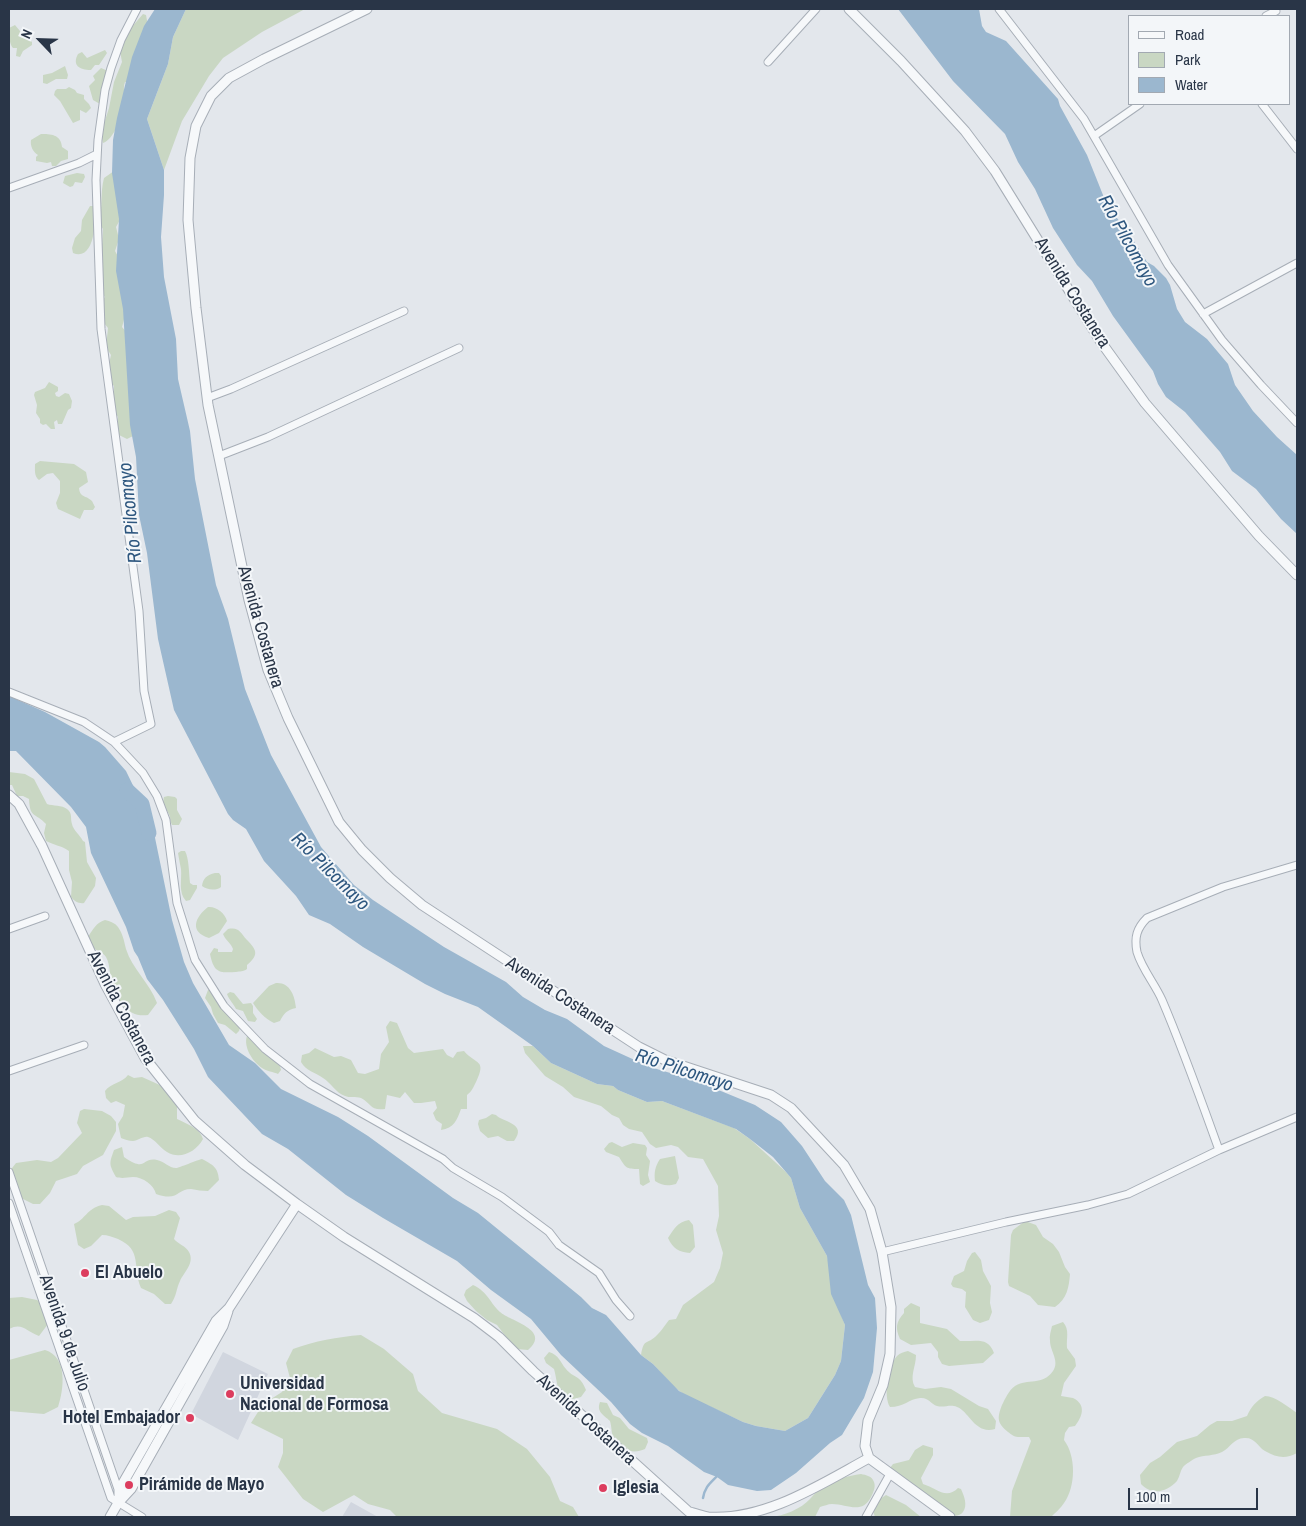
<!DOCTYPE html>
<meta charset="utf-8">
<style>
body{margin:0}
#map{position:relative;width:1306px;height:1526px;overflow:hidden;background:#e3e7ec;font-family:"Archivo Narrow",sans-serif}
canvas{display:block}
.frame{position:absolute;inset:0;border:10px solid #293547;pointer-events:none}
.legend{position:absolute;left:1128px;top:15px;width:162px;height:90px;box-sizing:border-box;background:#f3f6f9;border:1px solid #a2a9b2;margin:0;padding:6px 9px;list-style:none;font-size:15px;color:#293547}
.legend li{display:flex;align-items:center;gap:10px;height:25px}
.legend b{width:25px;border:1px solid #a2a9b2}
.north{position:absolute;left:15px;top:15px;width:50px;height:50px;-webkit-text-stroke:4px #f3f6f9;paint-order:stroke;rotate:294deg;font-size:14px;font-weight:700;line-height:20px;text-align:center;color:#293547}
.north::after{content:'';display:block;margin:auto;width:18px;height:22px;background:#293547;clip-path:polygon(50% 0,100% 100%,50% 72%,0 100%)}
.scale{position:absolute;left:1128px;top:1488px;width:130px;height:22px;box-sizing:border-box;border:2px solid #293547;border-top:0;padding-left:6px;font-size:15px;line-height:18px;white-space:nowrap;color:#293547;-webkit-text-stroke:4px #f3f6f9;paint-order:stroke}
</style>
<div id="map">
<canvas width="1306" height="1526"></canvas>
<div class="frame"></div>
<ul class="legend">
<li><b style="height:6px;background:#f6f8fa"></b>Road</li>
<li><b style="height:14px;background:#c9d7c3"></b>Park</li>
<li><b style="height:14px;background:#9bb7cf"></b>Water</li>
</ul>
<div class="north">N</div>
<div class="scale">100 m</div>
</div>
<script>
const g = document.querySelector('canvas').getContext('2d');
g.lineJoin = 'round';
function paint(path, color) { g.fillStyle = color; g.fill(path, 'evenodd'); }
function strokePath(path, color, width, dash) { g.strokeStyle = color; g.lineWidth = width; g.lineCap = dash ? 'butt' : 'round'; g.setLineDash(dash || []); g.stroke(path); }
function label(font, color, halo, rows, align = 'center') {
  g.font = font + ' "Archivo Narrow",sans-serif'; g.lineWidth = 4; g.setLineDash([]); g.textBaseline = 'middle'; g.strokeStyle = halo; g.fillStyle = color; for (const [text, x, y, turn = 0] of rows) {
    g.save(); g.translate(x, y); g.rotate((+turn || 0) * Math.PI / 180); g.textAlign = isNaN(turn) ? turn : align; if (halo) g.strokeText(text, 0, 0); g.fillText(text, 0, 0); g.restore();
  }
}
paint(new Path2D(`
 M223 1352 268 1374 238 1440 191 1414Z
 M351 1502 378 1517H342Z`), '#d1d6df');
paint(new Path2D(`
 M186 9H305L262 32 223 58 209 76 182 121 164 170 147 119 168 64 173 37Z
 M143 14 146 15 148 26 129 82H125C122 90 126 94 126 102 125 112 113 141 103 143L101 133 109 108 114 82 122 62 120 51 131 28Z
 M15 25 20 31H23L26 38 32 42V45L23 51 20 57 16 56 17 48H13C9 44 9 34 9 28Z
 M105 50 107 53 99 65H95L91 70C79 70 72 65 78 54L82 52 87 58Z
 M65 66 68 75 67 79H56L47 84 43 83V75L52 73Z
 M101 68 108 71V95L106 102 100 104 93 100 89 86 95 80 93 76Z
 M69 87 75 90 77 93 84 95V99L89 104 91 108 86 113 80 110V120L73 123 60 101 54 95 55 91 57 89H66Z
 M41 134C50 134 61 134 62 147L68 151V159L61 161 56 166H52L51 162 47 163 36 161V157L38 155C33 152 30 146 31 140Z
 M114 171 121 218 116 227 119 239 115 251 120 260 125 316 122 327 127 333 133 436 127 439 119 435 117 426 118 417 116 414 111 399 114 396V386C101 372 108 371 111 355L106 347 108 328 104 323 103 299 105 297 103 295V271L101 266 103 229 99 223C103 207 100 193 104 178Z
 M77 173 84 174 85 177 82 183 75 182 73 186 70 187 63 183 65 176Z
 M90 206H93C97 219 95 262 73 253L72 248 75 238 81 231 82 220Z
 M49 382 58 387V391L55 393 56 396 59 397 65 393 69 394 72 401 71 408 68 410 62 424H58L57 420 54 422 55 429H51L46 424 43 425 40 423V419L36 413 37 405 34 395 35 392 45 388Z
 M40 461 74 464 86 472 88 482 79 488C80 498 86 495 92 501L95 507 93 510H84L80 519 58 509 56 503 60 493V481L53 473 47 474 39 480C34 476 35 470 35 464Z
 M9 772 25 774 34 779 47 804C53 806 62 805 67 809 73 814 70 818 72 824 73 830 80 835 83 841L85 842 87 862 96 878 95 886 84 903C79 904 74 901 71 897L72 882 69 870V851C60 845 56 846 46 841L44 833 46 824C35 812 30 819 29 799L23 796H17L12 785H9Z
 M168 796 175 797 177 799V810L182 819 179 825H172C171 823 170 820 170 817 168 809 161 807 164 797Z
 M181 851H185C189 858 189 874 190 883L193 885H197V888L190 900 186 901C178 892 182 881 181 869 180 864 179 859 178 853Z
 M215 873H219L221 876V887C216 891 207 890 202 886 203 878 207 875 215 873Z
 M208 907C216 906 225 913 227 921L219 933 209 938C189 932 195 917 208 907Z
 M105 920C110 921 115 923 118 927 123 934 124 941 126 949 132 969 150 983 157 1003L148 1015C129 1018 117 1002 112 985 109 976 111 966 106 957 103 952 95 950 90 946L88 937C93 929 96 923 105 920Z
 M228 929C240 927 240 933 247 940 257 950 259 955 247 965V969C243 972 240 971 236 972 219 973 214 973 210 954L214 948 218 949V952H232L233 949C231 943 225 940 223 934Z
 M276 983C290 982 295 996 296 1008 287 1010 284 1013 280 1021L274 1023C265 1019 258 1011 253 1003L269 986Z
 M211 989 241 1025 239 1031 236 1034 225 1025 218 1023 213 1014 211 1007 205 998 208 990Z
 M230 992 234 993 243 1004 251 1003 253 1006V1013L257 1019 255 1022 248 1021 243 1011 236 1009C234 1004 229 1000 227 994Z
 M390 1021 397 1023 408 1048 414 1053 443 1049 447 1055 453 1058 457 1052 464 1051C476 1065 487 1059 476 1082 473 1088 472 1091 467 1095V1109H461C457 1120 454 1128 441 1130L442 1124 436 1120 433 1113 437 1108 435 1101 421 1103H414L405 1092 400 1098 387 1095 385 1109C370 1111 371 1103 361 1098 356 1096 349 1098 345 1096 336 1093 331 1083 323 1078 315 1072 306 1071 301 1062L302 1055 309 1053 315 1048 334 1057 341 1056 351 1060 358 1073 365 1074 379 1069 381 1054 389 1042 386 1027Z
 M251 1035 280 1066 281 1070 278 1074C274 1072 266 1071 262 1068 253 1062 243 1047 247 1036Z
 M523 1046H533L551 1063 597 1084 613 1086 618 1090 647 1102 662 1101 734 1128 750 1139 786 1172 791 1178 800 1208 827 1256 841 1315 845 1325 841 1361 835 1375 808 1418 785 1431 756 1426 743 1422 685 1395 674 1387 653 1364 641 1355C644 1338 646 1345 655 1337 660 1333 665 1325 669 1320L676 1319 683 1305 714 1282 720 1268 723 1253 716 1230 719 1216 718 1186 703 1159 688 1157 678 1147 671 1145 656 1148 650 1144 642 1132 629 1129 623 1125 619 1118 612 1115 601 1106 574 1097 563 1087 545 1076 525 1053Z
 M128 1075 134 1078 142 1077 162 1086 177 1105V1119C187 1124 200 1128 203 1139 196 1152 180 1160 167 1152 160 1148 155 1139 148 1137 143 1136 138 1141 133 1141 129 1141 124 1139 121 1138L118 1124 123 1116 125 1105 116 1101 111 1103 106 1098 105 1091C111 1083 122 1083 128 1075Z
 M84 1109 102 1111 111 1116 116 1122V1131L103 1155 83 1166 77 1174 56 1181 50 1193 40 1204H33L21 1198 9 1172 16 1163 37 1160 51 1162 58 1158 82 1133 77 1123 80 1111Z
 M492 1114 496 1115C502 1122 528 1123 514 1141H507L498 1136 488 1138 480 1131 478 1124 479 1120 486 1118Z
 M612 1142 622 1147 633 1143 645 1145 647 1148 646 1155 650 1161 648 1175 650 1182 643 1186 640 1184 639 1169C626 1169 626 1168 619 1157L606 1152 604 1149 609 1143Z
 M122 1147 124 1157C147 1173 141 1157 157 1160 164 1161 169 1168 176 1168 179 1168 197 1160 202 1159 213 1165 218 1167 219 1180L208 1191C202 1191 197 1190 191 1189 176 1189 179 1202 156 1194 154 1185 143 1177 133 1177 127 1177 123 1179 116 1177 109 1164 109 1164 114 1150Z
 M675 1156 679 1178 676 1184C668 1186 663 1186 655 1181 654 1172 655 1167 660 1159Z
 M102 1205 109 1206 126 1220 133 1217 155 1216 169 1210 176 1212 180 1218 174 1239C178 1244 186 1246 189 1252 195 1263 184 1272 180 1281 176 1289 177 1295 171 1304H165L154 1294 141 1288C132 1267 143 1250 118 1239 112 1237 108 1235 102 1235L91 1246 84 1249 78 1245 74 1224C86 1219 86 1209 102 1205Z
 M689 1220 693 1225 695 1247 690 1253C679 1252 673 1249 668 1238 674 1229 677 1222 689 1220Z
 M1025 1221 1036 1225 1043 1237 1053 1244 1059 1252 1065 1267 1070 1274C1069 1287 1067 1299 1055 1307L1038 1305 1030 1296 1009 1286 1008 1282 1011 1235 1013 1230Z
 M975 1252 981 1260 983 1271 991 1286 990 1303 992 1312 989 1320 980 1323 973 1320 965 1307 966 1292 962 1289 953 1287 951 1284 954 1276 964 1271 967 1261 972 1253Z
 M473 1285C488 1292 490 1303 500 1312 510 1321 552 1330 528 1350L517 1349 513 1346 497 1325 487 1320 476 1311 467 1301 464 1295 466 1290Z
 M22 1297 37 1300 41 1303 48 1324 39 1336C26 1331 22 1322 9 1329V1298Z
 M911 1303 920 1307V1323L947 1329 960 1341C975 1342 988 1336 994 1353L983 1363 949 1366 942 1364 938 1357V1352L931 1343 911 1345 900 1339C895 1328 896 1322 904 1313V1309Z
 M1063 1322C1070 1330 1066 1338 1067 1348L1075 1359 1076 1366 1064 1383 1061 1396C1065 1397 1069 1397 1073 1398 1087 1405 1082 1417 1075 1426L1069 1427 1065 1433 1064 1440C1076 1456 1076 1486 1064 1503 1061 1508 1055 1513 1051 1517H1010L1012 1491 1031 1441 1029 1437C1025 1437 1022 1437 1018 1437 1014 1437 1011 1434 1008 1432 997 1423 997 1418 1002 1405 1005 1399 1009 1390 1015 1386 1027 1378 1043 1386 1053 1371 1060 1361 1050 1351 1050 1341 1049 1336 1051 1331 1052 1326Z
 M361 1335 384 1349 413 1374 418 1391 442 1413 497 1429 527 1449 550 1477 560 1501 573 1507 579 1517H397L390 1510 368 1504 354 1495 323 1512 303 1499 278 1467 283 1453V1439L251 1423 263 1404 282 1392 290 1378 286 1363 293 1349C315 1341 337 1337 361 1335Z
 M45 1350C68 1357 64 1389 58 1407L44 1414 9 1411V1360Z
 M908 1351 916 1355C916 1367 909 1377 915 1387L925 1389 941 1387 951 1389 979 1406 988 1409 996 1421 995 1429C975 1435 969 1411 957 1407 950 1404 944 1408 937 1406 931 1404 928 1397 920 1398 909 1399 904 1407 890 1407 883 1396 888 1365 897 1356 900 1353 904 1352 908 1351Z
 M549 1352C559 1355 560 1362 566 1369 574 1379 580 1374 586 1390L581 1397 573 1399C554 1389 559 1388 554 1369L546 1363 544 1358Z
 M1265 1396C1275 1396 1288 1407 1297 1413V1453C1286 1459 1277 1458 1265 1451 1257 1446 1255 1437 1244 1438 1234 1438 1230 1448 1222 1452 1214 1456 1204 1455 1196 1458 1192 1460 1186 1464 1183 1467 1180 1471 1180 1476 1177 1481 1167 1492 1152 1496 1141 1484L1140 1475 1150 1463 1160 1457 1177 1442 1197 1436 1210 1425 1217 1421H1232L1247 1416C1251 1407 1256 1401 1265 1396Z
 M600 1402 607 1403 613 1415 620 1418 629 1429 647 1438 648 1442 645 1449C634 1454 623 1451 615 1441 611 1436 612 1427 610 1421 604 1415 596 1412 600 1402Z
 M923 1445 933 1448V1455L921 1478 923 1484C936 1488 946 1500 958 1488L961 1489C964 1496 968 1505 963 1512 952 1526 922 1497 912 1488 896 1491 896 1480 890 1468L893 1464 909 1460 915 1450Z
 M861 1474C866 1475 872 1476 874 1482 876 1487 873 1493 871 1497 862 1515 847 1504 832 1504 828 1504 824 1506 820 1507L815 1517H771C783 1516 801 1509 810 1499 814 1494 818 1490 824 1486 836 1479 848 1476 861 1474Z
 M886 1495 906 1505 921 1517H875L873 1511 880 1499Z`), '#c9d7c3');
paint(new Path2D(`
 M155 9H186L173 37 168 64 147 119 164 170V195L161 237 164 277 176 339 178 379 190 431 195 479 216 585 228 619 245 689 271 755 321 847 354 885 373 900 444 947 506 982 523 997 545 1010 567 1019 604 1046 650 1067 694 1080 755 1105 781 1122 802 1146 825 1181 844 1200 851 1215 868 1285 875 1298 877 1328 873 1372 864 1398 842 1435 830 1443 796 1473 771 1490 757 1491 728 1485 717 1477 704 1472 668 1446 642 1433 630 1424 611 1402 561 1355 531 1319 491 1290 457 1261 383 1218 346 1195 288 1149 262 1134 208 1077 194 1049 163 1000 147 979 138 957 134 951 126 927 91 853 86 827 71 807 16 751H9V696L45 712 99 742 105 747 126 771 142 804 144 813 154 833 172 920 184 962 193 983 229 1045 255 1063 281 1089 338 1117 368 1136 453 1198 478 1213 581 1297 592 1308 606 1315 641 1355 653 1364 679 1391 743 1422 756 1426 785 1431 808 1418 835 1375 841 1361 845 1325 831 1294 827 1256 800 1208 791 1178 786 1172 773 1157 750 1139 736 1129 662 1101 647 1102 618 1090 613 1086 597 1084 551 1063 533 1046 478 1007 445 994 425 984 363 947 330 924 309 915 296 896 264 861 246 829 233 820 228 814 174 710 158 639 147 553 139 515 136 457 130 425 123 309 116 271 119 219 112 173 113 140 117 118 132 57 144 26Z
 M898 9H979L982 26 986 32 1006 41 1058 99 1060 106 1087 155 1107 205 1130 235 1147 262 1154 266 1166 278 1170 285 1177 309 1185 322 1207 339 1228 364 1235 385 1253 411 1277 437 1297 455V534L1281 519 1256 489 1232 471 1220 452 1185 412 1166 397 1158 384 1153 371 1113 316 1092 281 1077 265 1053 228 1035 189 1018 162 1005 134 953 81Z`), '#9bb7cf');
strokePath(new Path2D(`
 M703 1498C705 1486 711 1483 718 1475`), '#9bb7cf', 2.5);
strokePath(new Path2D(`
 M127 790 142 804 149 833`), '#9bb7cf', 15);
const minor = new Path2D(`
 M999 9 1084 119 1168 265 1222 340 1261 385 1297 423
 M1266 16 1276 11
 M768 62 816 9
 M1262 104 1297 149
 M1094 136 1140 104
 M9 188 79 163 97 154
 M1203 314 1297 263
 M207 398 231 389 404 311
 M219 456 268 437 459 348
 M9 692 84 722 114 742 143 773 157 796 166 820 177 903 195 960 224 1006 265 1049 310 1084 443 1159 453 1168 502 1197 549 1232 559 1245 599 1273 616 1300 630 1316
 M114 742 151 724 144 691 139 611 101 329 96 180 98 140 105 90 111 68 121 40 137 9
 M9 929 45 916
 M9 1071 84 1045
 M1219 1150C1201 1100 1183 1049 1162 1000 1155 984 1142 969 1137 952 1134 937 1137 928 1147 918L1223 887 1297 865
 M9 1172 118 1489V1496
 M9 1203 111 1498 142 1517
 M882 1252 1006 1222 1088 1205 1128 1194 1219 1150 1297 1117
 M866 1517 890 1474`);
const tertiary = new Path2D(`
 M367 9 264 59 229 78 211 96 196 126 190 158 188 220 196 308 208 405 249 600 268 670 288 718 339 822 362 850 390 878 422 905 639 1047 665 1060 771 1095 791 1108 844 1165 870 1209 882 1252 891 1307 890 1354 883 1385 868 1421 865 1446 869 1458
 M849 9 901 61 965 131 995 171 1101 342 1145 403 1259 536 1297 575
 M9 795 19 804 42 846 105 984 145 1058 195 1121 245 1165 297 1204 344 1237 474 1318 499 1337 533 1371 689 1512C695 1513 702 1516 708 1517 765 1521 821 1484 869 1458
 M869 1458 950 1517
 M118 1503 123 1483 216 1321 229 1308 297 1204
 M110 1517 118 1503 131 1489 223 1326 228 1311`);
strokePath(minor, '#a7aeb7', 9);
strokePath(tertiary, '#a7aeb7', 11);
strokePath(minor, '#f6f8fa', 7);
strokePath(tertiary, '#f6f8fa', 9);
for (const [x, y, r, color] of [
 [85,1273,5,"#dc3d5e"],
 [230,1394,5,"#dc3d5e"],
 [190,1418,5,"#dc3d5e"],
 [129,1485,5,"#dc3d5e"],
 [603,1488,5,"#dc3d5e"]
]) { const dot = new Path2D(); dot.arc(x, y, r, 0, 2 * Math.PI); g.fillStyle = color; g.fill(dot); strokePath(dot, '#f3f6f9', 2); }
label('18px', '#293547', '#f3f6f9', [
 ["Avenida Costanera",1072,293,58],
 ["Avenida Costanera",260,627,74],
 ["Avenida Costanera",560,996,33],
 ["Avenida Costanera",121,1008,62],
 ["Avenida 9 de Julio",64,1333,71],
 ["Avenida Costanera",586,1420,42]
]);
label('bold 18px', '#293547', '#f3f6f9', [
 ["El Abuelo",95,1273],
 ["Universidad",240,1384],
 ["Nacional de Formosa",240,1405],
 ["Hotel Embajador",180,1418,"right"],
 ["Pirámide de Mayo",139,1485],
 ["Iglesia",613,1488]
], 'left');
label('italic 19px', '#2e577f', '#f3f6f9', [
 ["Río Pilcomayo",1127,241,61],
 ["Río Pilcomayo",131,513,-96],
 ["Río Pilcomayo",330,872,45],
 ["Río Pilcomayo",684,1071,18]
]);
</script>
